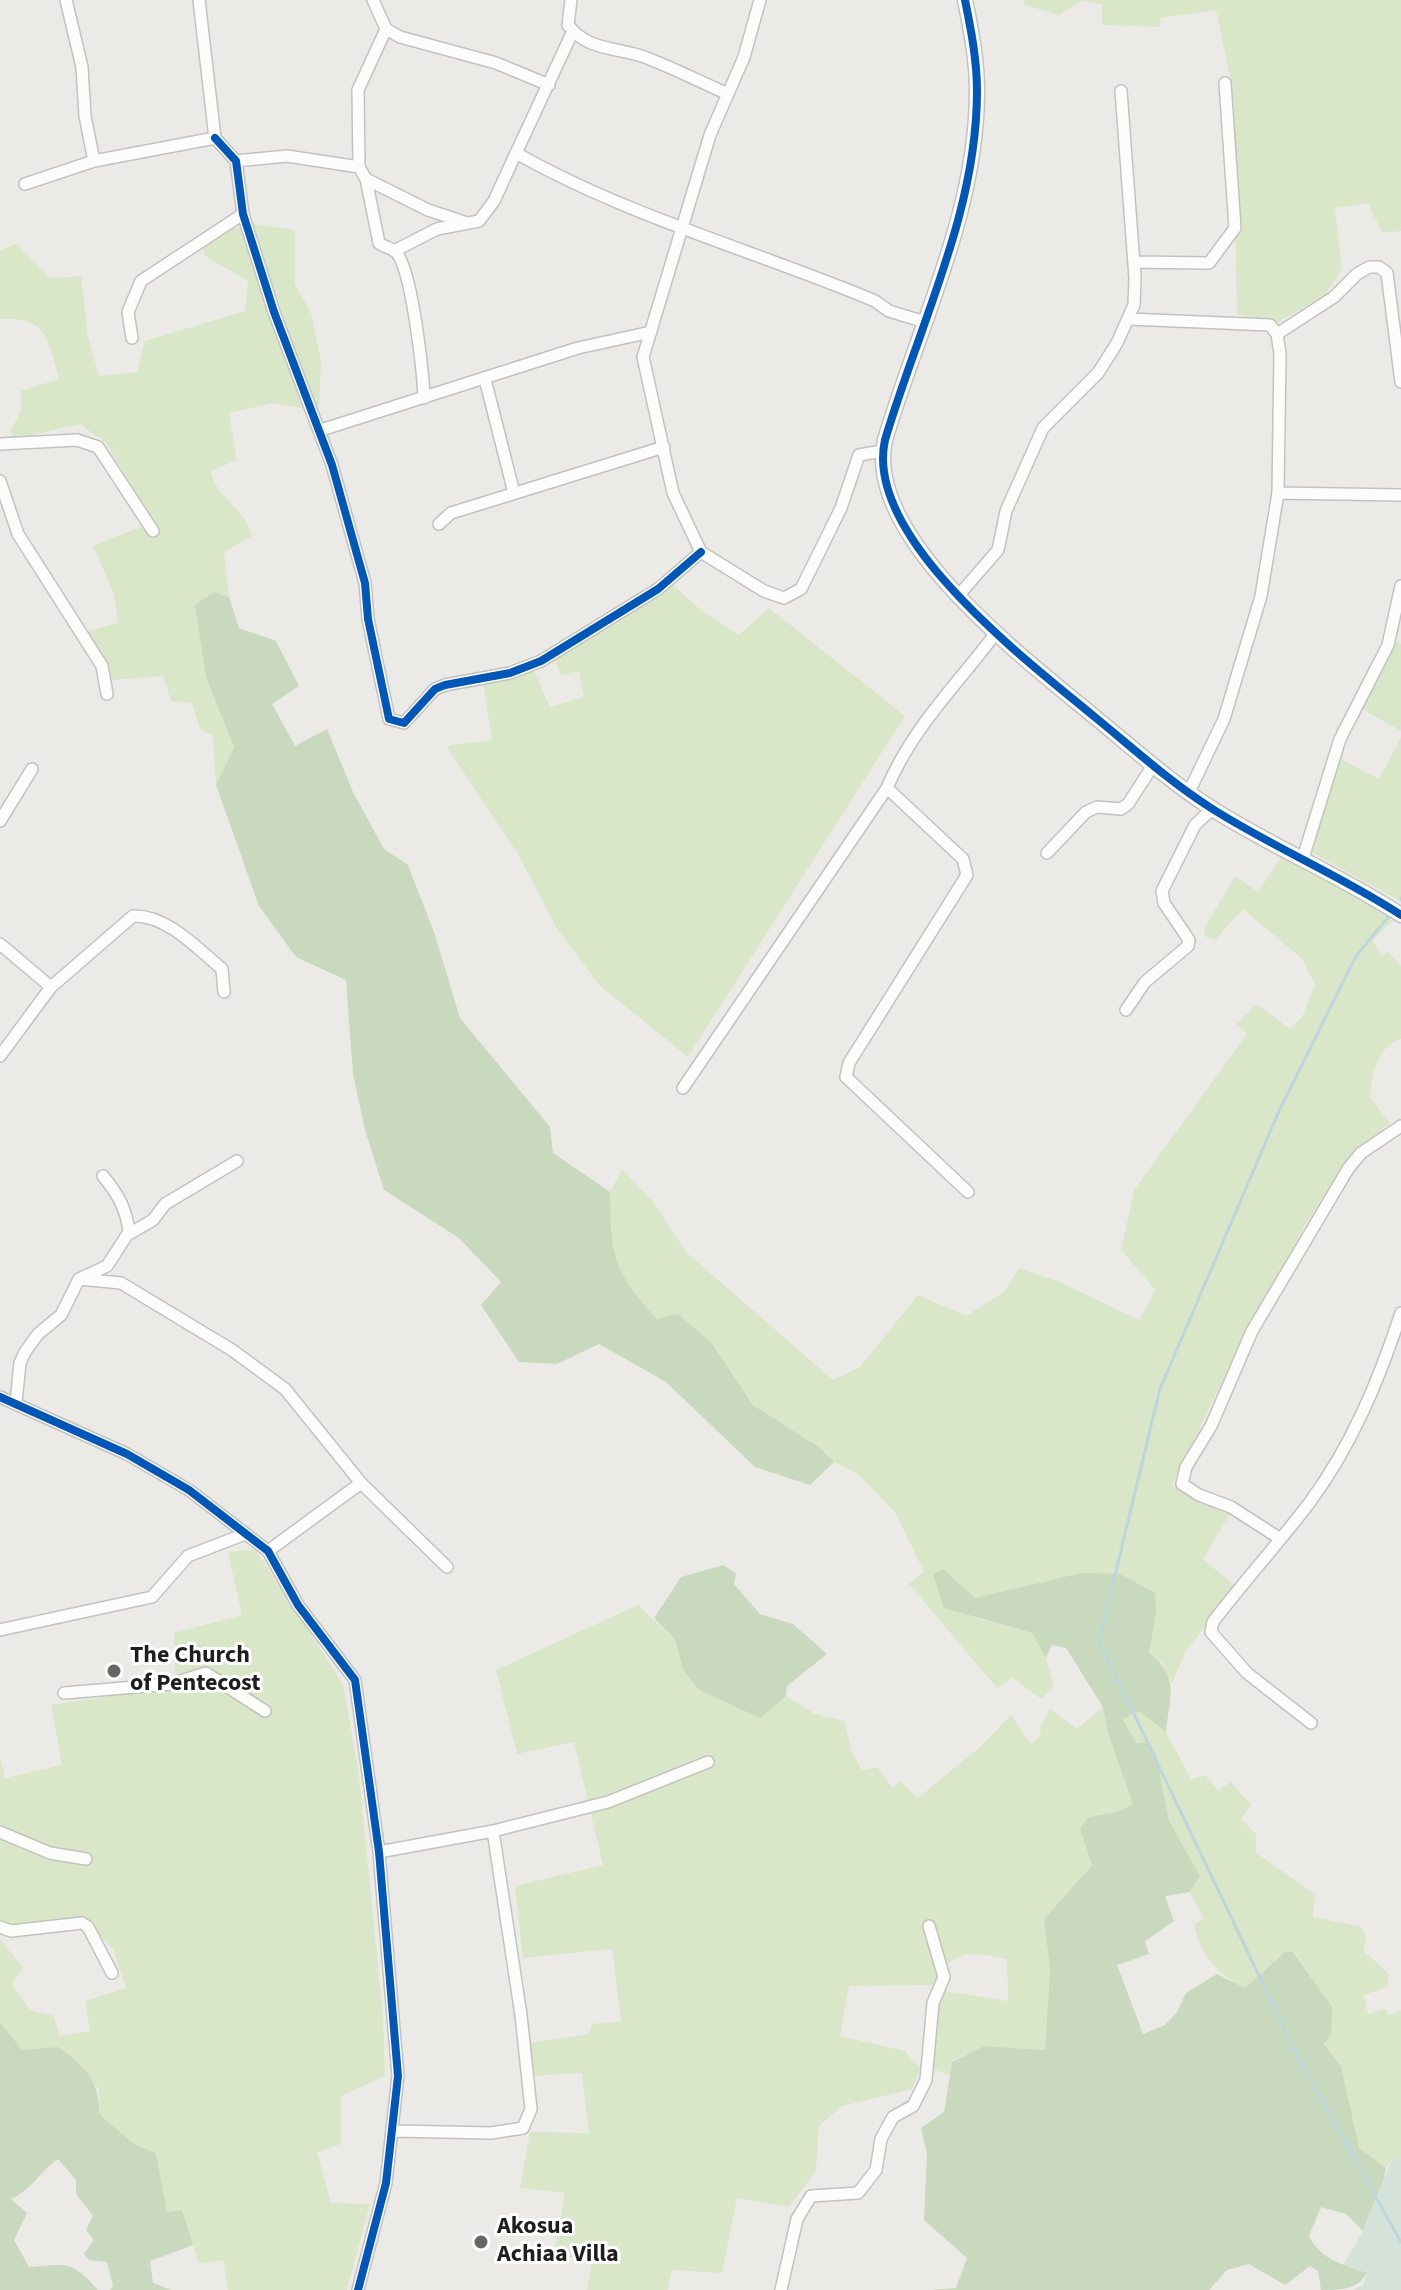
<!DOCTYPE html>
<style>
body{margin:0}
canvas{display:block;background:#eceae7}
</style>
<canvas width="1401" height="2290"></canvas>
<script>
const g = document.querySelector('canvas').getContext('2d');
g.lineJoin = 'round';
function paint(path, color) { g.fillStyle = color; g.fill(path, 'evenodd'); }
function strokePath(path, color, width, dash) { g.strokeStyle = color; g.lineWidth = width; g.lineCap = dash ? 'butt' : 'round'; g.setLineDash(dash || []); g.stroke(path); }
function label(font, color, halo, rows, align = 'center') {
  g.font = font + ' "Source Sans 3",sans-serif'; g.lineWidth = 6; g.setLineDash([]); g.textBaseline = 'middle'; g.strokeStyle = halo; g.fillStyle = color; for (const [text, x, y, turn = 0] of rows) {
    g.save(); g.translate(x, y); g.rotate((+turn || 0) * Math.PI / 180); g.textAlign = isNaN(turn) ? turn : align; if (halo) g.strokeText(text, 0, 0); g.fillText(text, 0, 0); g.restore();
  }
}
paint(new Path2D(`
 M1024 0H1401V231L1382 233 1368 203 1335 208 1342 269 1325 295 1277 323 1237 314 1233 91 1216 10 1161 18 1160 27 1102 25V4L1081 1 1059 15 1025 5Z
 M252 224 295 230V284L311 313 321 361 319 411 273 403 229 413 237 460 211 471C216 499 247 509 252 536L224 552 229 597 214 592 206 677 234 747 216 785 213 736 200 729 192 703 171 701 163 676 113 680 84 632 118 623 114 594 93 546 153 522 106 443 80 424 14 439 11 430 21 411V391L59 379C48 340 48 316 0 319V250L16 244 50 278 81 276 88 337 99 376 137 372 145 341 245 311 248 281 205 256 203 247 226 231Z
 M671 583 702 611 739 635 769 608 905 716 688 1057 599 985 556 927 518 854 446 746 492 740 483 682 530 662 550 707 584 697 579 671 560 675 554 655Z
 M1394 641 1401 644V731L1360 708Z
 M1401 737V902L1304 848 1333 755 1379 779Z
 M1282 855 1395 919 1373 940 1381 956 1388 952 1401 966V1039C1377 1046 1372 1076 1370 1097L1390 1123 1355 1150 1308 1220 1236 1353 1172 1485 1194 1500 1230 1514 1203 1559 1236 1587 1185 1652 1172 1684 1163 1663 1149 1653 1156 1615 1045 1581 1016 1591 975 1598 943 1570 979 1619 1032 1633 1046 1658 1054 1687 1041 1699 1013 1678 997 1688 909 1584 924 1572 895 1512 858 1474 834 1462 820 1448 753 1405 711 1342 657 1319 623 1280 610 1245V1192L622 1169 654 1203 686 1252 833 1380 860 1367 918 1295 966 1316 1004 1292 1019 1268 1062 1283 1139 1320 1155 1290 1121 1250 1134 1190 1247 1034 1237 1024 1257 1004 1290 1029 1302 1017 1315 985 1302 959 1243 909 1215 940 1204 936 1205 927 1235 876 1258 892Z
 M255 1549 343 1684 359 1774 383 2018 385 2076 341 2096V2144L317 2152 331 2203 370 2204 347 2290H228L223 2260 199 2264 182 2210 167 2212 156 2153 134 2144 100 2115 99 2089 58 2047 22 2051 0 2022V1939L23 1968 12 1984 30 2010 54 2016 60 2036 90 2031 85 2001 126 1988 113 1949 82 1917 13 1926 0 1922V1756L5 1778 62 1765 51 1705 176 1686 174 1633 242 1615 228 1552Z
 M638 1605 675 1639 683 1670 759 1718 786 1696 815 1714 845 1721 851 1751 862 1770 877 1767 893 1788 900 1781 918 1798 981 1746 1011 1715 1031 1744 1039 1738 1042 1723 1050 1709 1077 1729 1103 1707 1108 1733 1133 1804 1118 1812 1088 1817 1080 1829 1092 1864 1044 1919 1050 1970 1045 2050 984 2046 952 2061 950 2075 931 2069 935 2012 945 1991 1008 2001 1007 1959C967 1951 954 1949 932 1985L849 1986 840 2036 905 2051 920 2068 912 2089 842 2106 819 2126 816 2171 789 2207 737 2198 722 2273 672 2270 668 2290H587L592 2261 554 2255 565 2193 520 2188 530 2132 589 2133 582 2073 532 2076 530 2043 589 2034 592 2024 621 2021 612 1949 523 1958 515 1886 603 1865 574 1742 517 1754 496 1670Z
 M1139 1711 1166 1732 1191 1779 1205 1775 1218 1790 1231 1782 1251 1805 1241 1819 1256 1834V1853L1315 1894 1313 1917 1360 1926 1366 1936 1364 1951 1389 1974 1387 1987 1364 1995 1368 2014 1385 2009 1388 2015 1401 2011V2159L1393 2158 1386 2168 1359 2149 1341 2066 1324 2043 1332 2006 1294 1952 1286 1951 1245 1988C1217 1974 1200 1955 1194 1924L1204 1919 1190 1892 1200 1876 1169 1821 1156 1754 1149 1742 1136 1744 1123 1718Z`), '#d9e7c8');
paint(new Path2D(`
 M214 592 229 597 239 628 276 641 299 686 272 704 295 746 327 729 353 792 384 849 408 865 435 935 460 1018 550 1127 553 1153 610 1192C611 1260 612 1268 657 1319L678 1314 711 1342 753 1405 820 1448 834 1462 810 1485 755 1467 666 1382 599 1344 557 1364 519 1362 481 1305 501 1282 459 1238 384 1190 365 1130 353 1074 346 980 296 957 259 906 216 785 234 747 206 677 195 605Z
 M723 1565 736 1573 734 1584 760 1614 793 1624 827 1654 787 1686 786 1696 760 1718 699 1690 683 1670 675 1639 654 1618 681 1577Z
 M943 1569 975 1598 1081 1573 1120 1574 1155 1593 1156 1615 1149 1653C1181 1676 1169 1698 1166 1732L1139 1711 1123 1719 1136 1743 1149 1742 1156 1754 1169 1821 1200 1876 1190 1892 1165 1896 1174 1921 1145 1941 1149 1954 1117 1965 1143 2034 1165 2025 1177 2012 1186 1993 1217 1974 1245 1988 1286 1951 1293 1952 1332 2006 1331 2035 1324 2044 1341 2066 1359 2148 1386 2168C1383 2190 1370 2209 1363 2231L1346 2214 1321 2207 1309 2236C1320 2259 1344 2266 1367 2272 1359 2290 1341 2290 1321 2290L1318 2271 1310 2266 1285 2285 1249 2264 1227 2270 1209 2290H930L956 2288 967 2258 924 2220 927 2154 921 2128 944 2112 952 2062 984 2046 1045 2050 1050 1970 1044 1919 1092 1865 1080 1829 1088 1817 1118 1812 1133 1804 1108 1733 1103 1707 1066 1648 1052 1645 1046 1658 1032 1633 944 1608 933 1574Z
 M0 2022 22 2050 58 2047C87 2068 98 2079 100 2115L134 2144 156 2153 167 2212 182 2210 193 2245 150 2261 153 2283 171 2290H110L113 2286 107 2262 89 2260 84 2254 94 2240 86 2230 93 2216 76 2194V2180L58 2159C39 2172 33 2189 11 2199L27 2213 14 2240 29 2267C66 2264 72 2260 98 2290H0Z`), '#c8d9be');
paint(new Path2D(`
 M1393 2157 1401 2159V2290H1353L1363 2284 1367 2273 1343 2265 1363 2231Z`), '#d5e2da');
strokePath(new Path2D(`
 M1401 899V898
 M1390 915 1356 956 1279 1111 1160 1389 1099 1641 1298 2057 1401 2242`), '#bcd6dd', 3);
const minor = new Path2D(`
 M66 0 82 67 85 116 94 161
 M373 0 386 29 400 37 496 63 549 85
 M571 0 568 25C588 52 620 47 647 58 675 69 701 82 728 94
 M760 0 744 57 710 135 643 357 673 493 701 552 764 591 784 598 801 589 841 508 859 455 882 451
 M573 31 516 153C629 217 756 251 875 301L889 311 925 322
 M215 138 236 161 243 214 274 312 332 465 365 583 368 619 389 719 404 723 435 689 445 685 510 673 541 661 658 589 701 552
 M236 161 287 156 359 167 366 179 379 243C384 247 391 248 395 251 412 266 423 374 424 398
 M359 167 358 90 386 29
 M366 179 428 210 464 222
 M25 184 94 161 215 138 199 0
 M394 251 437 229 479 221 494 201 516 153
 M1134 262 1209 263 1235 228 1225 83
 M1129 319 1270 325 1277 334 1280 354 1278 493 1261 596 1224 719 1189 792
 M1277 334 1334 297 1357 274 1369 267H1379L1387 273 1401 382
 M132 338 128 312 141 281 243 214
 M485 379 514 493
 M321 430 578 348 651 332
 M0 444 77 440 98 447 153 531
 M0 481 18 534 102 666 107 694
 M1278 493 1401 495
 M439 524 451 513 664 447
 M958 596 998 550 1006 511 1043 428 1098 373 1117 343 1134 305 1135 278 1121 91
 M887 788 963 859 967 875 849 1063 846 1077 968 1192
 M0 821 32 769
 M1047 853 1086 812 1097 807 1121 809 1128 804 1152 767
 M1303 858 1340 739 1388 645 1401 586
 M0 944 51 987
 M1126 1010 1145 982 1188 946 1189 940 1164 903 1162 891 1195 825 1212 809
 M0 1056 51 987 133 916C167 915 197 948 222 969L224 992
 M683 1088 887 788C912 728 957 685 995 634
 M103 1176C118 1194 127 1210 129 1233
 M79 1279 107 1266 127 1235 153 1220 165 1204 237 1161
 M0 1397 127 1454 189 1490 268 1551 298 1605 355 1680 379 1852 398 2076 386 2183 358 2290
 M16 1403 20 1363 25 1352 38 1334 61 1315 79 1279 121 1283 232 1350 285 1389 361 1483 447 1567
 M1279 1538 1231 1507 1199 1495 1182 1484 1186 1467 1211 1426 1252 1331 1348 1169 1361 1153 1401 1126
 M268 1551 361 1483
 M0 1630 152 1597 188 1556 245 1534
 M64 1693 171 1684 206 1673 265 1711
 M1311 1723 1247 1673 1211 1632 1213 1622C1244 1581 1279 1543 1310 1502 1352 1445 1379 1380 1401 1313
 M0 1832 50 1853 86 1859
 M379 1852 493 1831 608 1802 708 1762
 M0 1927 11 1931 82 1923 88 1927 112 1973
 M394 2131 491 2133 523 2128 531 2109 521 2015 493 1831
 M781 2290 797 2219 811 2196 858 2193 876 2170 881 2139 893 2117 913 2106 926 2080 933 2003 944 1977 929 1926`);
const tertiary = new Path2D(`
 M965 0C971 30 977 60 977 91 977 213 919 325 885 440 863 538 1029 662 1096 718 1134 749 1169 781 1211 808 1272 847 1340 875 1401 915`);
strokePath(minor, '#c3c2c1', 14);
strokePath(tertiary, '#c3c2c1', 17);
strokePath(minor, '#fcfcfb', 11);
strokePath(tertiary, '#fcfcfb', 14);
strokePath(new Path2D(`
 M965 0C971 30 977 60 977 91 977 213 919 325 885 440 863 538 1029 662 1096 718 1134 749 1169 781 1211 808 1272 847 1340 875 1401 915
 M215 138 236 161 243 214 274 312 332 465 365 583 368 619 389 719 404 723 435 689 445 685 510 673 541 661 658 589 701 552
 M0 1397 127 1454 189 1490 268 1551 298 1605 355 1680 379 1852 398 2076 386 2183 358 2290`), '#0057b8', 8);
for (const [x, y, r, color] of [
 [114,1671,8,"#666564"],
 [481,2242,8,"#666564"]
]) { const dot = new Path2D(); dot.arc(x, y, r, 0, 2 * Math.PI); g.fillStyle = color; g.fill(dot); strokePath(dot, '#fff', 3); }
label('bold 24px', '#1e1e1e', '#fff', [
 ["The Church",130,1657],
 ["of Pentecost",130,1685],
 ["Akosua",497,2228],
 ["Achiaa Villa",497,2256]
], 'left');
</script>
